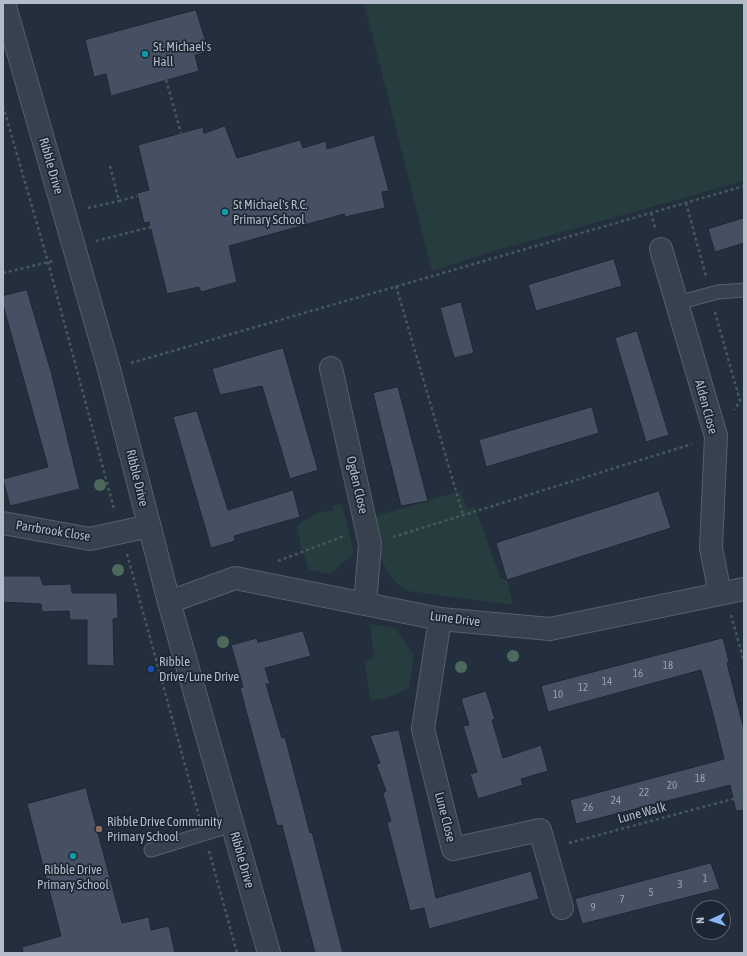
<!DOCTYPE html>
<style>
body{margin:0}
#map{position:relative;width:747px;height:956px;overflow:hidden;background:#242f3e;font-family:"Asap Condensed",sans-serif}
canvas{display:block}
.frame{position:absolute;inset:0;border:4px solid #b4bcc9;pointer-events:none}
.north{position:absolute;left:691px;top:900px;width:40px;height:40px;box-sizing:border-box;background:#1d2633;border:1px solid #59626f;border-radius:50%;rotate:267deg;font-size:11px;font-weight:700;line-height:16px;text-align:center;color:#b4bcc9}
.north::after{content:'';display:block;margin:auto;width:14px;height:18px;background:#8ab4f8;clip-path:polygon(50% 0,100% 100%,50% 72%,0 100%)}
</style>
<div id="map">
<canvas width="747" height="956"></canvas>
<div class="frame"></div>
<div class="north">N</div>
</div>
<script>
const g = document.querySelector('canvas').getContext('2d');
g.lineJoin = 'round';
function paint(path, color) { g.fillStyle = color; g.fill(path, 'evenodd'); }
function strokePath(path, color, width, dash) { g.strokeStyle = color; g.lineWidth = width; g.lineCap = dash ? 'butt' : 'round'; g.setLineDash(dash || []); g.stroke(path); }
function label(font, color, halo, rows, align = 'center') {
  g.font = font + ' "Asap Condensed",sans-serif'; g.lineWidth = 3.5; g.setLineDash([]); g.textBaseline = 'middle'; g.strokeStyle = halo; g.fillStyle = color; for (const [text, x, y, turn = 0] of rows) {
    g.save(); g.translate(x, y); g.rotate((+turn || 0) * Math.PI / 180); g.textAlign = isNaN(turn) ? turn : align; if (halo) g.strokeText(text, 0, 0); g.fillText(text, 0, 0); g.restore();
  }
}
paint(new Path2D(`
 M364 3H744V181L487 253 432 271Z
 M461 491 466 508 475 507 500 577 507 580 513 605 408 591C379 574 379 547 373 517Z
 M342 504 354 553 330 574 309 570 301 547 297 525 316 514 333 510V505Z
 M370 624 395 628 414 656 409 688 387 698 370 701 365 662 374 658Z`), '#263c3f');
const building = new Path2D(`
 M196 10 209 52 195 55 199 71 111 96 106 74 94 77 85 40Z
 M225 126 237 158 300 140 303 148 326 141 327 149 374 135 389 191 382 192 385 208 345 217 344 214 229 246 237 282 201 292 199 287 167 294 149 222 144 223 137 193 149 190 138 145 203 127 204 133Z
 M744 218V243L715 252 708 229Z
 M614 259 622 286 536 311 528 285Z
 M27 290 52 375 80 489 10 506 3 479 48 467 3 305V296Z
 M461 302 474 353 454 358 440 308Z
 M637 331 669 435 646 442 615 338Z
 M283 348 318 470 290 479 262 386 220 395 212 369Z
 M398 387 428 501 401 506 373 393Z
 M592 407 599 433 486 467 479 440Z
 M197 411 228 510 293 490 300 517 234 536 235 541 211 548 173 417Z
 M659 491 671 528 507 580 496 543Z
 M3 576H40L43 585 71 584 72 593H117L118 618 113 619 114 666 87 665V620H70L69 611 42 612 41 604 3 602Z
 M303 631 311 656 265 668 270 684H266L282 738 285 737 310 833 312 832 343 953H315L282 825 277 826 240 688 243 687 231 645 257 638 258 642Z
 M723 638 729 662 727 663 744 730V810L736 811 730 785 576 824 570 800 724 759 713 714 701 670 548 712 541 686Z
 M486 691 495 719 492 720 503 758 541 745 548 771 521 779 523 785 478 799 470 774 477 772 463 726 469 725 461 699Z
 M399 730 436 898 531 871 539 899 429 929 424 908 410 911 387 823 391 821 383 794 386 791 376 764 380 763 370 736Z
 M86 788 122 923 149 917 151 930 169 926 175 953H23L22 947 61 936 27 804Z
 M711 863 720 889 582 924 575 899Z`);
paint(building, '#455162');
strokePath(building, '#1f2835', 1);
const service = new Path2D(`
 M677 303 718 292 744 290
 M151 850 232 825`);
const minor = new Path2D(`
 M661 249 716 436 711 548 720 594
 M331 368 370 544 365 604
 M3 523 90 539 149 526
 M169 602 235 578 440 619 550 629 744 589
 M440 619 423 729 453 849 540 830 562 908`);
const tertiary = new Path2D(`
 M4 3 109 369 169 602 269 953`);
strokePath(service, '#565f6c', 15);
strokePath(minor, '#565f6c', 24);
strokePath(tertiary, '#565f6c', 24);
strokePath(new Path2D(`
 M166 80 181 133
 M3 106 48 262 114 509
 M110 166 119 201 137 196
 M686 203 706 276
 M88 208 119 201
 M651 213 655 228
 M96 241 151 227
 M3 273 53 261
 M396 286 463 515
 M715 312 740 401 734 410
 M131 363 744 186
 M393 537 692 444
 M127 554 199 816
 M278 561 344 536
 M731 615 744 661
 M569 843 744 796
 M209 851 237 953`), '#44595c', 2.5, [3, 3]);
strokePath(service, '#38414e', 13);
strokePath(minor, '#38414e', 22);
strokePath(tertiary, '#38414e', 22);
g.fillStyle = '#4b6a5d';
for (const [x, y] of [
 [100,485],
 [118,570],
 [223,642],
 [513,656],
 [461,667]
]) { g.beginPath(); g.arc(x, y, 6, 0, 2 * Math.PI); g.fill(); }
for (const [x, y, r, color] of [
 [145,54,4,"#0f9aa8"],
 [225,212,4,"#0f9aa8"],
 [151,669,4,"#1a4fb4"],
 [99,829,4,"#8d6e63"],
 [73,856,4,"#0f9aa8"]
]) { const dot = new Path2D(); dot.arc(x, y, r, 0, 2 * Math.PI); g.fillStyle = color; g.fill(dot); strokePath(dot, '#1d2633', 1.5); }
label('11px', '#98a1af', null, [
 ["18",668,666],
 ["16",638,674],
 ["14",607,682],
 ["12",583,688],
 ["10",558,695],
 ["18",700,779],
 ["20",672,786],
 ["22",644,793],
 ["24",616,801],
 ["26",588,808],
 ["1",705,879],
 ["3",680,885],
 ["5",651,893],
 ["7",622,900],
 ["9",593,908]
]);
label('13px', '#b4bcc9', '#1d2633', [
 ["St. Michael's",153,47],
 ["Hall",153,62],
 ["St Michael's R.C.",233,205],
 ["Primary School",233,220],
 ["Ribble",159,662],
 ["Drive/Lune Drive",159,677],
 ["Ribble Drive Community",107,822],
 ["Primary School",107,837],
 ["Ribble Drive",73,870,"center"],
 ["Primary School",73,885,"center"]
], 'left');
label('13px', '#b4bcc9', '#1d2633', [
 ["Ribble Drive",51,166,74],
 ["Alden Close",706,407,75],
 ["Ribble Drive",137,478,76],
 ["Ogden Close",357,485,77],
 ["Parrbrook Close",53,531,9],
 ["Lune Drive",455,619,7],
 ["Lune Walk",642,813,-15],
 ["Lune Close",445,817,76],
 ["Ribble Drive",242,860,74]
]);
</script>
